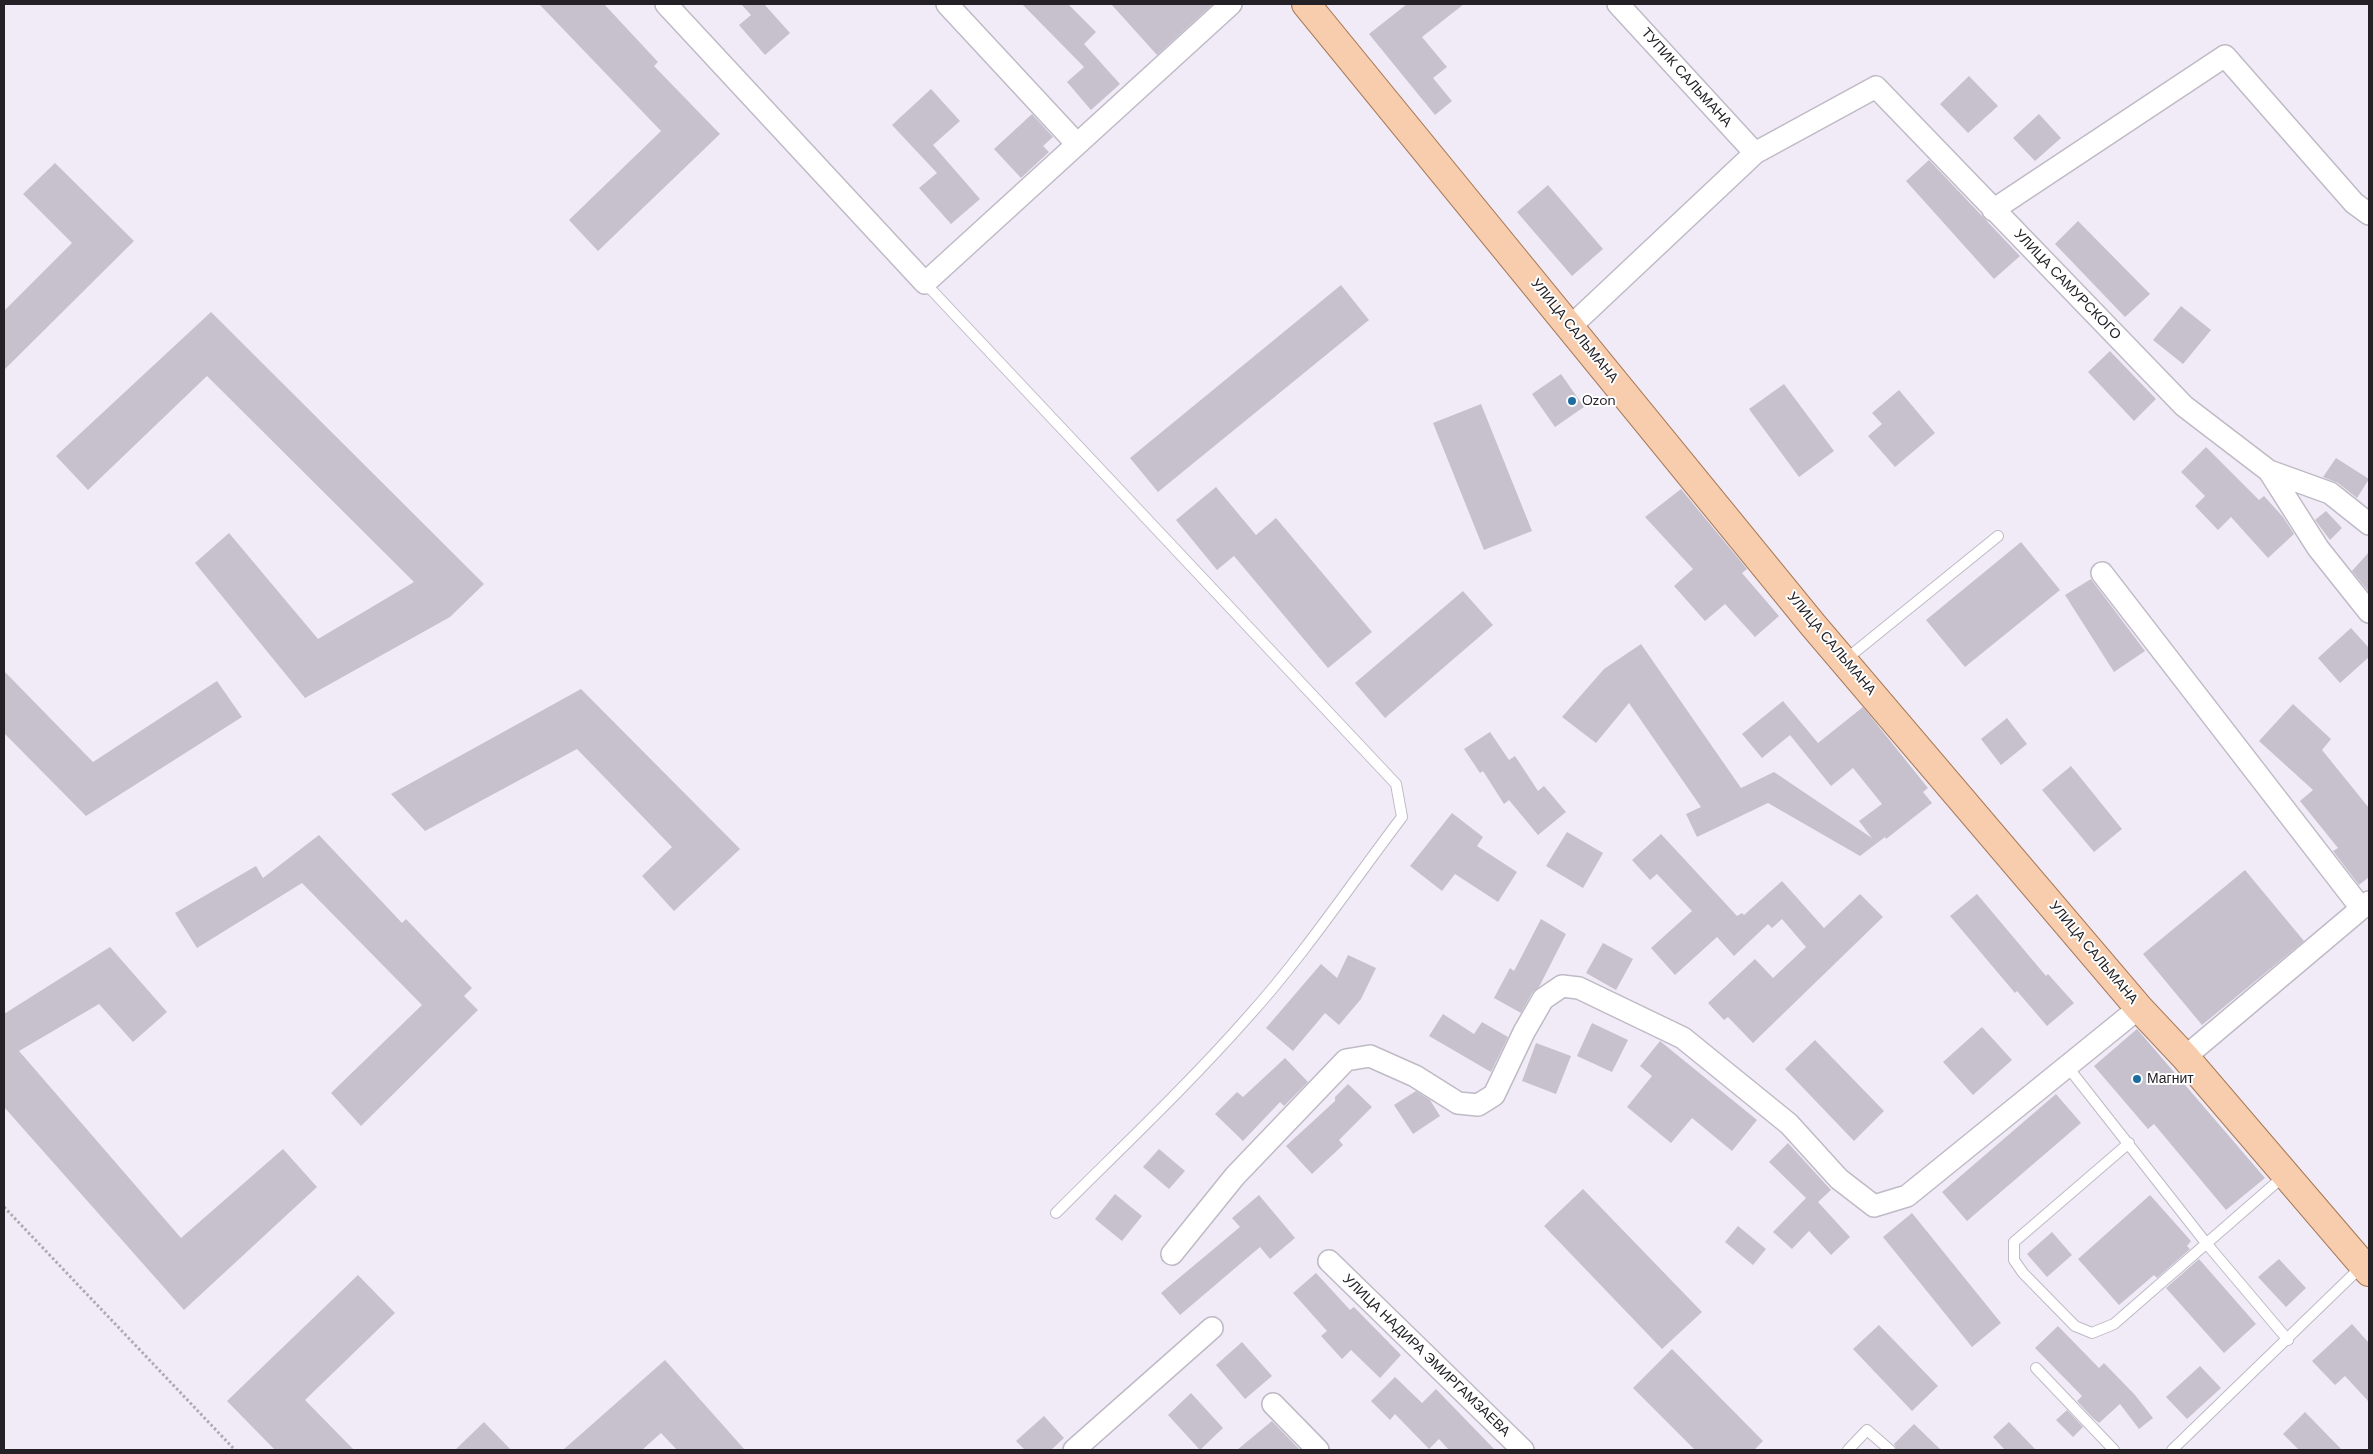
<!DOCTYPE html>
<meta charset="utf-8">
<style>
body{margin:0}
#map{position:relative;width:2373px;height:1454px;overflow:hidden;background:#f1ebf7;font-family:"DM Sans",sans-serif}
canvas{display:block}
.frame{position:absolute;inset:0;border:5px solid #232125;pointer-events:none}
</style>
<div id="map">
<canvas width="2373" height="1454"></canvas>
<div class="frame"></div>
</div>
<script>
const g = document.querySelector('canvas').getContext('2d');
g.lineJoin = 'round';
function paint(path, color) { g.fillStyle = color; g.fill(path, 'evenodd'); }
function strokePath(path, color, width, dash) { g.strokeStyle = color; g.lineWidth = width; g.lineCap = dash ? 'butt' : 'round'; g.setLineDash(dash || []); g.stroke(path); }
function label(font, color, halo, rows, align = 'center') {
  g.font = font + ' "DM Sans",sans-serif'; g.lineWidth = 4; g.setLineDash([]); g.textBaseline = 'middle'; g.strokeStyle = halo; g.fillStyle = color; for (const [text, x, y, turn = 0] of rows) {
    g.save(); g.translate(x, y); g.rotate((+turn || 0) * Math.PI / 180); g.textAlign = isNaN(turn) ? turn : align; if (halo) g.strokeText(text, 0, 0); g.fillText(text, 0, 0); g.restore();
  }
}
paint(new Path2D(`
 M539 4H604L658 62 654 66 720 134 598 251 569 220 661 131Z
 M741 4H764L790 33 765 55 739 25 751 15Z
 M1022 4H1068L1096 32 1084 44 1120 84 1091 110 1067 82 1084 67Z
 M1111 4H1213L1157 55Z
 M1407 4H1464L1422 37 1447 67 1433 78 1452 101 1435 115 1369 34Z
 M1969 76 1998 106 1968 133 1940 104Z
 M931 89 960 121 933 145 980 199 951 224 919 188 937 173 892 125Z
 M1032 114 1053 137 1043 146 1049 152 1021 178 994 149Z
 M2039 114 2061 138 2035 161 2013 138Z
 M1929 160 2020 256 1994 279 1906 181Z
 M55 163 134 241 4 370V311L72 243 23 194Z
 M1548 185 1603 249 1572 276 1517 212Z
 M2078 221 2150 294 2125 317 2055 244Z
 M1341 285 1369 320 1158 492 1130 458Z
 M2181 306 2211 330 2183 364 2153 340Z
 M211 312 484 584 450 617 305 698 195 563 229 533 318 639 414 582 207 376 88 490 56 456Z
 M2110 351 2156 399 2134 421 2088 372Z
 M1561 374 1584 407 1555 427 1532 394Z
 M1784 384 1834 451 1799 477 1749 409Z
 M1899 390 1935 433 1895 467 1868 436 1882 424 1872 413Z
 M1481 404 1532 531 1484 550 1433 423Z
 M2206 447 2259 500 2264 496 2283 517 2294 534 2268 558 2231 517 2218 530 2195 506 2205 496 2181 472Z
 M2336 458 2369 479 2357 498 2338 483 2323 477Z
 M1216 487 1256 535 1276 518 1372 632 1328 668 1234 556 1217 570 1176 520Z
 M1681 489 1747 569 1742 573 1779 616 1755 637 1725 604 1705 621 1674 586 1693 569 1645 517Z
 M2326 511 2342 528 2330 540 2315 520Z
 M2021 542 2060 590 1965 667 1926 620Z
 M2369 552V592L2352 571Z
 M2091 579 2145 651 2114 672 2065 595Z
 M1463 591 1493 625 1385 718 1355 683Z
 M2351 628 2369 648V657L2340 683 2318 658Z
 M1641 644 1741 788 1774 772 1872 838 1859 821 1882 804 1853 768 1831 786 1790 735 1762 758 1742 734 1783 701 1818 743 1863 707 1928 788 1923 792 1932 803 1886 839 1885 837 1860 856 1768 803 1697 837 1686 814 1701 807 1629 703 1596 743 1562 717 1604 669Z
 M4 671 93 762 217 681 242 717 86 816 4 733Z
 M581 689 740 849 674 911 642 876 672 847 577 749 425 831 391 794Z
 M2293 704 2331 739 2322 750 2369 808V877L2359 885 2333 851 2338 848 2300 801 2313 790 2259 741Z
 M2007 718 2027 744 2001 765 1981 739Z
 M1490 732 1509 760 1515 756 1538 791 1544 786 1566 812 1538 835 1509 800 1504 804 1483 771 1480 773 1464 749Z
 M2071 766 2122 829 2094 852 2042 790Z
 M1452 813 1483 837 1477 846 1517 872 1498 902 1455 874 1442 891 1410 866Z
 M1567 832 1603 853 1583 888 1546 866Z
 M1661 834 1737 916 1742 913 1744 915 1782 881 1824 928 1860 894 1883 917 1753 1043 1728 1017 1724 1020 1708 1003 1755 959 1773 978 1806 947 1782 919 1772 928 1768 924 1734 956 1717 937 1675 975 1651 948 1692 911 1657 874 1650 880 1632 860Z
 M319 835 402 923 406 919 472 988 464 996 478 1010 361 1126 331 1093 422 1005 302 883 197 948 175 913 256 866 263 878Z
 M2245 870 2304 941 2202 1025 2143 954Z
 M1977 894 2046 976 2048 974 2074 1003 2047 1026 2017 991 2015 993 1950 916Z
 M1541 919 1566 934 1539 987 1532 993 1521 1013 1494 998 1510 968 1514 971Z
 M1603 943 1633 959 1616 990 1586 973Z
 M110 947 167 1012 133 1042 99 1004 19 1051 181 1238 283 1149 317 1187 184 1310 4 1107V1014Z
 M1348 955 1376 968 1361 999 1339 1025 1325 1013 1293 1051 1266 1028 1321 964 1337 978Z
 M1443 1014 1474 1034 1482 1022 1508 1037 1491 1072 1429 1036Z
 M1592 1023 1628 1040 1612 1072 1577 1056Z
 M1982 1027 2012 1060 1973 1095 1943 1062Z
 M2137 1029 2265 1178 2226 1210 2154 1124 2148 1129 2094 1066Z
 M1815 1040 1884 1111 1854 1141 1785 1069Z
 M1660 1041 1757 1120 1732 1151 1692 1118 1671 1143 1627 1107 1652 1076 1640 1066Z
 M1536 1043 1571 1056 1556 1094 1522 1081Z
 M1285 1058 1308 1082 1284 1106 1280 1102 1243 1141 1215 1114 1237 1092 1243 1097Z
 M1348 1084 1372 1107 1339 1140 1343 1145 1312 1174 1286 1146 1335 1101V1097Z
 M1416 1091 1430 1100 1440 1116 1413 1134 1394 1105Z
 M2056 1094 2081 1123 1967 1221 1942 1192Z
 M1788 1143 1831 1190 1818 1202 1850 1237 1831 1255 1809 1231 1792 1249 1773 1232 1806 1198 1769 1162Z
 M1159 1149 1185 1171 1169 1189 1143 1167Z
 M1583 1189 1702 1312 1662 1349 1544 1226Z
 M1115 1194 1142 1216 1122 1241 1095 1219Z
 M1259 1195 1295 1238 1270 1259 1260 1247 1180 1315 1161 1293 1240 1227 1232 1218Z
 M2150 1195 2191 1241 2187 1246 2190 1249 2157 1278 2154 1275 2119 1305 2078 1259Z
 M1912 1213 2001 1323 1972 1347 1883 1237Z
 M1738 1226 1766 1249 1753 1265 1725 1242Z
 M2052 1232 2072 1255 2047 1277 2027 1254Z
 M2199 1259 2256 1324 2224 1353 2166 1288Z
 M2279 1259 2306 1288 2286 1307 2258 1277Z
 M1316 1273 1350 1310 1354 1307 1401 1355 1380 1378 1351 1350 1342 1359 1321 1336 1327 1331 1293 1293Z
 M358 1275 395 1313 305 1400 354 1450H275L227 1401Z
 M2352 1324 2369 1343V1402L2345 1376 2335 1385 2312 1361Z
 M1879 1325 1938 1386 1912 1411 1853 1349Z
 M2058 1326 2099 1368 2104 1363 2135 1395 2153 1418 2139 1429 2120 1404 2099 1423 2093 1418 2077 1401 2082 1396 2035 1348Z
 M1242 1342 1272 1376 1245 1399 1216 1365Z
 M1672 1349 1763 1441 1754 1450H1695L1633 1388Z
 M665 1360 745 1450H677L661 1433 642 1450H563Z
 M2200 1366 2221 1388 2187 1419 2166 1397Z
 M1395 1377 1422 1403 1436 1389 1495 1450H1449L1439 1439 1429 1449 1395 1414 1390 1420 1371 1401Z
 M1191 1393 1223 1428 1200 1450 1168 1415Z
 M2067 1410 2083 1427 2073 1437 2056 1420Z
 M2305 1412 2342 1450H2299L2283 1434Z
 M1044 1416 1064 1438 1051 1450H1025L1016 1441Z
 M1272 1421 1300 1450H1237Z
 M484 1422 511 1450H455Z
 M2009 1422 2036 1450H2005L1993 1437Z
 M1914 1424 1941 1450H1897L1894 1444Z`), '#c6c1cc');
const service = new Path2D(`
 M925 283 1396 784 1402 817C1351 884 1304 955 1247 1018 1187 1086 1120 1149 1056 1213
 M1845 660 1998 536
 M2067 1066 2206 1243 2288 1340
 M2129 1143 2014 1242V1260L2023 1273 2075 1326 2092 1333 2114 1324 2285 1175
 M2036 1368 2114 1450
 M1848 1450 1867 1430 1890 1450
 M2172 1450 2362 1266`);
const minor = new Path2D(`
 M666 4 925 283 1231 4
 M947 4 1077 144
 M1618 4 1755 153
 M1993 210 2225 56 2354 203 2369 214
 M1570 327 1755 153 1876 87 2184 406 2269 471 2330 493 2369 524
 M2269 471 2318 548 2369 612
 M2102 573 2361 908
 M2185 1057 2369 902
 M1172 1254 1235 1176 1346 1060 1370 1056 1415 1076 1458 1103 1478 1105 1494 1095 1524 1032 1543 999 1562 986 1579 988 1683 1038 1789 1124 1839 1179 1874 1206 1907 1196 2139 1008
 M1329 1261 1523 1450
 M1273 1404 1318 1450
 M1074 1450 1212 1328`);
const primary = new Path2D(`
 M1306 4 1813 625 2139 1008 2185 1057 2369 1272`);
strokePath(service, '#bfbac5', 12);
strokePath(minor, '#bfbac5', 24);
strokePath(primary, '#a97b5a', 30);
strokePath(new Path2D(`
 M4 1207 235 1450`), '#aea9b2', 3, [2.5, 2.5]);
strokePath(service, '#fff', 10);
strokePath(minor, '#fff', 21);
strokePath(primary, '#f7cdad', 28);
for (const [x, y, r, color] of [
 [1572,401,5,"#1d6ea0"],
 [2137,1079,5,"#1d6ea0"]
]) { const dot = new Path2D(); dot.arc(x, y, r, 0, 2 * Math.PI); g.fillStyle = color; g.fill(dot); strokePath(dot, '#fff', 2); }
label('14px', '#232125', '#fff', [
 ["ТУПИК САЛЬМАНА",1686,78,48],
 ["УЛИЦА САМУРСКОГО",2067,285,46],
 ["УЛИЦА САЛЬМАНА",1574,331,51],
 ["УЛИЦА САЛЬМАНА",1831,644,50],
 ["УЛИЦА САЛЬМАНА",2093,953,50],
 ["УЛИЦА НАДИРА ЭМИРГАМЗАЕВА",1426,1356,44]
]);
label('14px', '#232125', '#fff', [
 ["Ozon",1582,401],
 ["Магнит",2147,1079]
], 'left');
</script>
